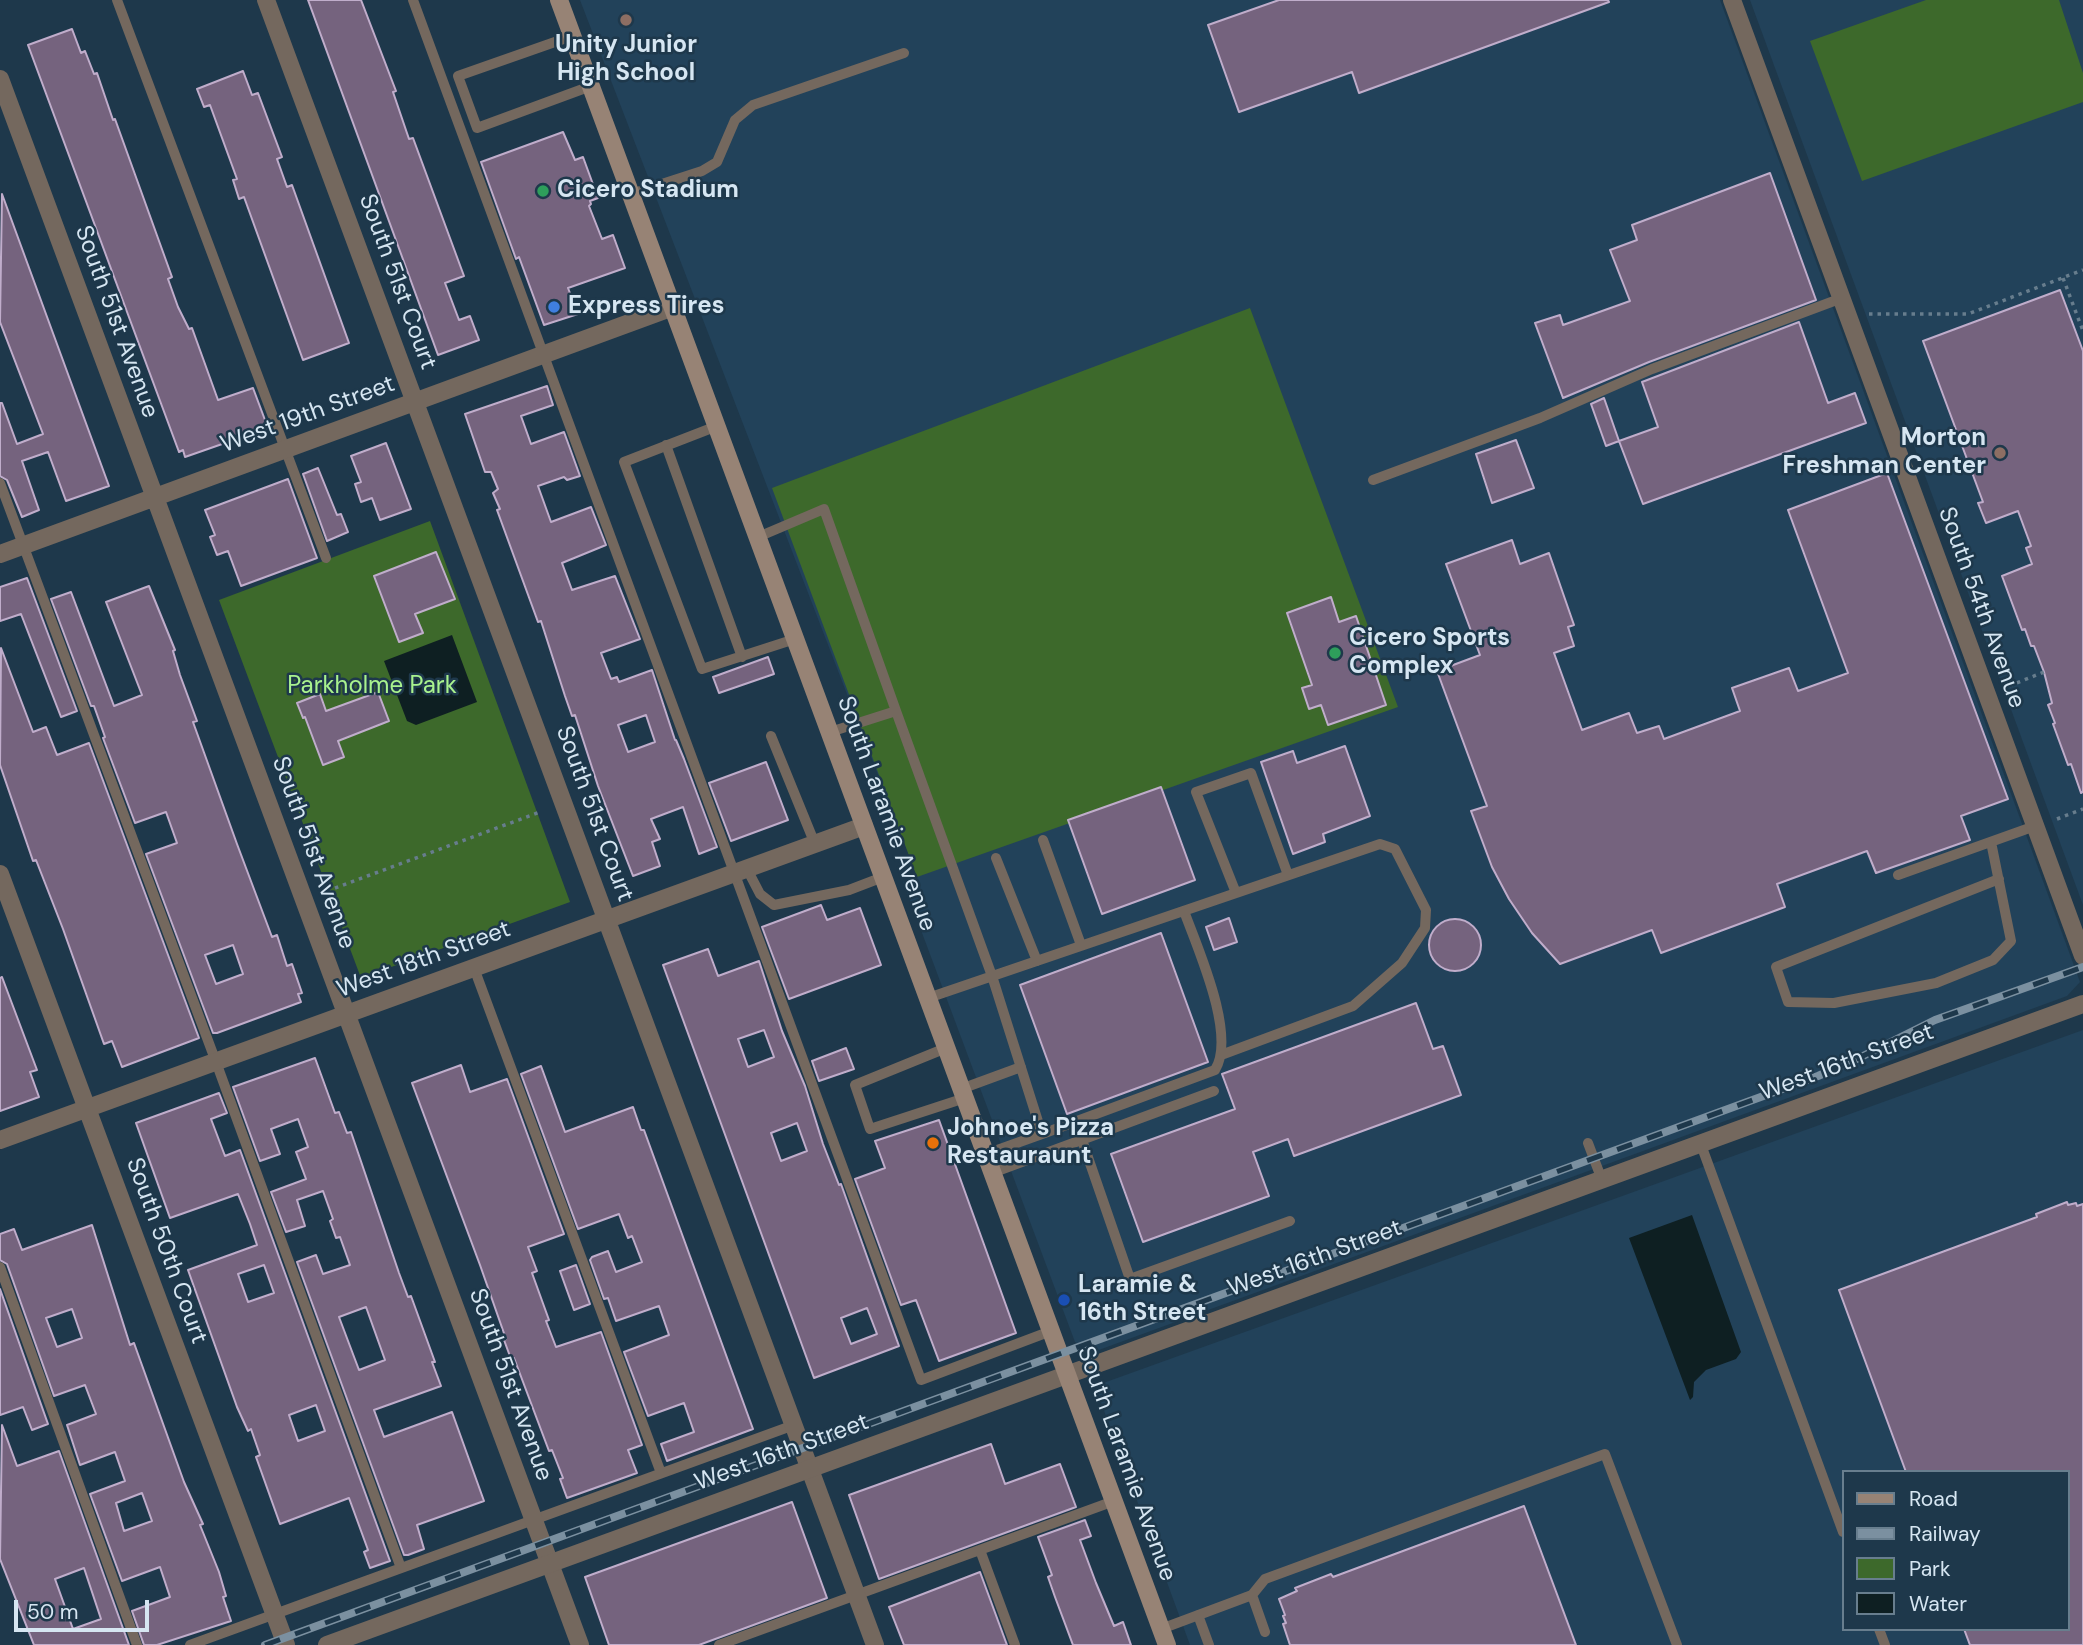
<!DOCTYPE html>
<style>
body{margin:0}
#map{position:relative;width:2083px;height:1645px;overflow:hidden;background:#1e384b;font-family:"DM Sans",sans-serif}
canvas{display:block}
.legend{position:absolute;left:1842px;top:1470px;width:228px;height:161px;box-sizing:border-box;background:#1e384b;border:2px solid #687e8e;margin:0;padding:9px 12px;list-style:none;font-size:21px;color:#d6e6f2}
.legend li{display:flex;align-items:center;gap:14px;height:35px}
.legend b{width:35px;border:2px solid #687e8e}
.scale{position:absolute;left:14px;top:1600px;width:135px;height:32px;box-sizing:border-box;border:4px solid #d6e6f2;border-top:0;padding-left:9px;font-size:21px;line-height:24px;white-space:nowrap;color:#d6e6f2;-webkit-text-stroke:5px #1e384b;paint-order:stroke}
</style>
<div id="map">
<canvas width="2083" height="1645"></canvas>
<ul class="legend">
<li><b style="height:9px;background:#978375"></b>Road</li>
<li><b style="height:9px;background:#7b90a0"></b>Railway</li>
<li><b style="height:19px;background:#3d692b"></b>Park</li>
<li><b style="height:19px;background:#0e1f22"></b>Water</li>
</ul>
<div class="scale">50 m</div>
</div>
<script>
const g = document.querySelector('canvas').getContext('2d');
g.lineJoin = 'round';
function paint(path, color) { g.fillStyle = color; g.fill(path, 'evenodd'); }
function strokePath(path, color, width, dash) { g.strokeStyle = color; g.lineWidth = width; g.lineCap = dash ? 'butt' : 'round'; g.setLineDash(dash || []); g.stroke(path); }
function label(font, color, halo, rows, align = 'center') {
  g.font = font + ' "DM Sans",sans-serif'; g.lineWidth = 5; g.setLineDash([]); g.textBaseline = 'middle'; g.strokeStyle = halo; g.fillStyle = color; for (const [text, x, y, turn = 0] of rows) {
    g.save(); g.translate(x, y); g.rotate((+turn || 0) * Math.PI / 180); g.textAlign = isNaN(turn) ? turn : align; if (halo) g.strokeText(text, 0, 0); g.fillText(text, 0, 0); g.restore();
  }
}
paint(new Path2D(`
 M580 0H1720L2080 982 2067 996 1096 1351 1075 1342 903 882 917 876Z
 M1750 0H2083V905Z
 M2083 1030V1645H1190L1095 1386ZM1843 1472H2067V1629H1843Z`), '#22425a');
paint(new Path2D(`
 M1926 0H2059L2083 73V102L1862 181 1810 41Z
 M1250 308 1398 707 917 877 772 488Z
 M430 521 570 902 361 978 219 600Z`), '#3d692b');
paint(new Path2D(`
 M452 635 477 702 416 725 407 721 384 661Z
 M1692 1215 1741 1352 1736 1359 1706 1370 1694 1382 1693 1397 1690 1400 1629 1238Z`), '#0e1f22');
const building = new Path2D(`
 M308 0H361L396 91 393 92 409 139 413 138 464 276 445 283 459 320 470 316 479 340 438 355Z
 M1279 0H1608L1609 2 1359 93 1352 72 1239 112 1208 25Z
 M72 29 81 53 85 51 94 74 97 73 113 120 115 119 172 277 168 279 178 307 189 329 192 328 218 400 253 388 268 428 185 457 183 450 179 452 28 45Z
 M243 71 252 95 258 93 282 157 277 159 287 187 292 185 349 343 303 360 244 197 239 199 233 180 237 179 210 105 204 107 197 89Z
 M563 132 575 160 583 157 598 198 590 201 591 204 589 206 602 239 613 235 625 268 568 288 578 314 544 325 519 257 516 259 481 162Z
 M1770 173 1816 300 1649 362 1563 398 1535 323 1560 315 1563 325 1630 301 1610 250 1637 240 1632 225Z
 M2 194 109 486 66 501 48 452 22 461 39 510 22 517 7 480 0 476V403H2L17 444 43 434 0 322Z
 M2060 290 2083 351V792L2081 793 2071 764 2068 765 2053 724 2055 723 2048 705 2052 703 2044 672 2034 646H2031L2025 629 2022 630 2002 576 2032 564 2026 548 2031 546 2018 511 1986 523 1978 503 1983 502 1923 341Z
 M1799 322 1828 403 1855 393 1866 423 1643 504 1619 441 1658 427 1642 382Z
 M547 386 553 405 521 416 531 444 564 432 580 476 567 480 564 477 538 486 551 522 591 507 606 545 562 563 572 590 615 576 640 639 601 653 611 679 617 677 619 682 652 670 675 740H676L684 759 717 847 699 854 683 807 651 819 660 839 652 842 660 866 633 876 598 786 575 715 572 716 565 696 541 621 538 622 497 510 500 509 493 493 498 489 491 472H485L465 414ZM646 715 655 742 628 752 618 725Z
 M1604 398 1619 441 1606 446 1591 404Z
 M1516 440 1534 488 1492 503 1476 454Z
 M386 443 411 509 380 520 372 498 361 502 355 484 361 482 351 456Z
 M318 468 337 515 341 514 348 532 327 541 303 474Z
 M1887 473 2008 799 1961 816 1970 840 1876 873 1867 851 1777 884 1785 907 1661 953 1652 930 1560 964 1532 933 1509 899 1492 867 1471 811 1487 806 1437 671 1480 655 1446 564 1512 540 1520 564 1549 553 1574 625 1568 627 1574 646 1554 653 1582 730 1629 713 1637 733 1659 726 1664 739 1740 711 1732 688 1789 668 1798 691 1848 673 1788 510Z
 M288 479 317 558 241 586 228 551 217 555 210 537 215 535 205 510Z
 M436 552 455 599 415 614 423 633 399 642 374 576Z
 M27 578 77 711 61 717 21 614 0 621V587Z
 M149 586 175 650 173 651 180 675 197 721 193 722 237 844 272 937 277 935 287 966 292 964 302 993 298 994 301 1002 217 1033H213L146 854 177 843 166 812 135 823 103 738 105 737 94 706H91L51 599 71 592 114 706 142 695 106 602ZM233 945 243 974 216 984 205 955Z
 M1331 597 1339 622 1356 616 1386 705 1328 725 1321 705 1309 709 1302 688 1312 685 1287 613Z
 M1 648 33 732 46 727 57 755 89 743 199 1038 122 1067 112 1041 104 1044 63 929 36 860 33 861 0 765Z
 M768 657 774 674 719 693 713 677Z
 M378 692 389 721 338 741 344 757 323 765 305 717 303 718 297 703 320 694 326 711Z
 M1345 746 1370 816 1323 834 1325 842 1293 854 1261 762 1293 751 1297 763Z
 M766 762 788 820 731 841 709 783Z
 M1161 787 1195 880 1102 914 1068 820Z
 M821 905 827 920 860 908 881 965 789 999 762 927Z
 M1229 918 1237 942 1214 950 1206 927Z
 M1429 945a26 26 0 1 1 52 0a26 26 0 1 1-52 0Z
 M1161 933 1208 1062 1067 1114 1020 985Z
 M708 949 718 976 759 961 782 1031 805 1086 823 1144 839 1185 841 1184 899 1346 814 1378 663 965ZM764 1030 774 1057 748 1067 738 1039ZM797 1123 807 1151 781 1161 771 1133ZM867 1308 877 1334 851 1344 841 1318Z
 M2 977 37 1070 30 1072 39 1097 0 1111V978Z
 M1416 1003 1433 1049 1443 1046 1461 1095 1294 1156 1288 1139 1253 1152 1269 1196 1143 1242 1111 1154 1235 1109 1222 1074Z
 M846 1048 854 1069 819 1081 812 1061Z
 M315 1058 335 1113 339 1112 347 1133 351 1132 399 1273 408 1297 411 1296 435 1362H432L441 1386 374 1410 384 1437 452 1412 484 1501 417 1525 424 1549 408 1555H404L297 1262 316 1255 323 1274 350 1265 340 1237 336 1238 330 1221 333 1219 323 1191 297 1200 305 1226 286 1232 271 1192 306 1179 296 1152 308 1147 298 1119 271 1129 280 1154 260 1161 233 1087ZM366 1307 385 1360 359 1370 339 1317Z
 M461 1065 470 1092 507 1079 564 1234 528 1247 537 1271 532 1273 549 1320 546 1321 556 1347 601 1332 642 1445 628 1450 637 1473 567 1498 560 1479 563 1478 552 1450 549 1451 514 1358 511 1359 504 1340 506 1339 480 1265 412 1083Z
 M541 1066 565 1132 633 1107 641 1130H644L753 1429 667 1461 661 1444 694 1432 684 1403 648 1416 624 1352 669 1335 659 1306 616 1321 608 1298 604 1299 590 1260 592 1257 608 1251 616 1272 642 1262 632 1236 628 1238 619 1214 578 1229 521 1074Z
 M219 1093 227 1113 211 1119 225 1156 240 1150 390 1561 370 1568 364 1552 368 1550 349 1498 280 1524 256 1457 260 1455 251 1429 248 1431 237 1407 188 1270 257 1245 250 1224 238 1194 170 1218 136 1123ZM264 1265 274 1293 248 1302 238 1274ZM316 1405 325 1431 298 1441 289 1415Z
 M939 1120 1016 1333 939 1361 916 1300 901 1305 855 1179 885 1168 875 1141Z
 M2067 1202 2068 1205 2076 1203 2077 1206 2083 1204V1645H1970L1964 1629H2067V1472H1906L1839 1290 2037 1217 2036 1214Z
 M92 1225 130 1345 134 1343 184 1482 203 1524 200 1525 219 1572 226 1596 223 1597 231 1621 157 1645H144L132 1611 170 1597 160 1567 122 1581 90 1494 125 1481 115 1452 80 1465 67 1425 96 1414 85 1385 54 1396 7 1264 0 1260V1234L14 1229 22 1250ZM72 1309 82 1338 57 1347 46 1318ZM142 1493 152 1521 124 1531 116 1503Z
 M576 1265 590 1304 574 1310 560 1271Z
 M0 1289 48 1424 32 1430 23 1407 0 1415Z
 M2 1425 17 1466 59 1451 129 1645H34L0 1559ZM84 1568 101 1619 73 1629 55 1579Z
 M991 1444 1005 1484 1060 1464 1076 1507 879 1579 849 1495Z
 M792 1502 827 1598 699 1645H609L585 1577Z
 M1524 1506 1576 1645H1290L1283 1624 1286 1623 1283 1616 1285 1615 1279 1599 1297 1591 1295 1588 1331 1574 1333 1577Z
 M1085 1520 1091 1536 1080 1540 1096 1583 1114 1626 1123 1622 1131 1645H1073L1055 1597 1048 1577 1052 1575 1038 1537Z
 M980 1572 1007 1645H904L889 1607Z`);
paint(building, '#75637e');
strokePath(building, '#c0adcb', 2);
strokePath(new Path2D(`
 M2063 278 2083 331
 M1869 314H1968L2083 270
 M2009 686 2044 672
 M2057 819 2083 809
 M327 891 540 812`), '#677d8d', 3.5, [3.5, 5]);
strokePath(new Path2D(`
 M117 0 326 558
 M413 0 921 1380 1051 1331
 M572 36 458 76 477 128 591 86
 M631 194 702 171 717 162 735 120 753 105 904 53
 M717 426 624 462 702 669 795 639
 M666 445 742 657
 M1373 480 1540 418 1652 369 1842 298
 M0 483 216 1062 401 1568
 M758 537 824 509 896 711
 M830 732 896 711 992 976 1042 1134 986 1154
 M771 736 815 844
 M1043 840 1081 945
 M1991 842 2011 941 1993 960 1936 983 1834 1003 1788 1002 1776 967 1999 879
 M996 858 1037 961
 M747 869 760 894 774 905 849 890 883 877
 M1898 875 2035 826
 M1236 893 1196 792 1251 773 1288 875
 M474 968 661 1473
 M928 998 1380 844 1395 849 1426 910 1425 928 1402 963 1353 1006 1221 1055
 M946 1048 855 1085 870 1129 965 1098
 M961 1089 1021 1067
 M1042 1134 1215 1070C1237 1035 1197 947 1184 911
 M1082 1140 1130 1279 1290 1221
 M1700 1142 1843 1532
 M1588 1143 1602 1180
 M992 1173 1214 1091
 M0 1267 137 1645
 M980 1550 1015 1645
 M1252 1595 1265 1632
 M1198 1615 1209 1645
 M1161 1629 1252 1595 1265 1579 1605 1454 1677 1645
 M1879 1629 1885 1645
 M190 1645 794 1425
 M719 1645 1114 1501`), '#74685e', 10);
strokePath(new Path2D(`
 M266 0 875 1645
 M1732 0 2083 956
 M0 79 580 1645
 M0 554 673 307
 M0 874 286 1645
 M0 1140 864 826`), '#74685e', 18);
strokePath(new Path2D(`
 M327 1645 2083 1004`), '#74685e', 18);
strokePath(new Path2D(`
 M559 0 1167 1645`), '#978375', 18);
const rail = new Path2D(`
 M265 1645 1818 1076 1863 1056 1935 1020 2083 967`);
strokePath(rail, '#7b90a0', 8);
strokePath(rail, '#1e384b', 5, [16]);
for (const [x, y, r, color] of [
 [626,20,7,"#8d6e63"],
 [543,191,7,"#2e9e5b"],
 [554,307,7,"#3f7fe0"],
 [2000,453,7,"#8d6e63"],
 [1335,653,7,"#2e9e5b"],
 [933,1143,7,"#e8710a"],
 [1064,1300,7,"#1a4fb4"]
]) { const dot = new Path2D(); dot.arc(x, y, r, 0, 2 * Math.PI); g.fillStyle = color; g.fill(dot); strokePath(dot, '#1e384b', 2.5); }
label('bold 24px', '#d6e6f2', '#1e384b', [
 ["Unity Junior",626,46,"center"],
 ["High School",626,74,"center"],
 ["Cicero Stadium",557,191],
 ["Express Tires",568,307],
 ["Morton",1986,439,"right"],
 ["Freshman Center",1986,467,"right"],
 ["Cicero Sports",1349,639],
 ["Complex",1349,667],
 ["Johnoe's Pizza",947,1129],
 ["Restauraunt",947,1157],
 ["Laramie &",1078,1286],
 ["16th Street",1078,1314]
], 'left');
label('24px', '#d6e6f2', '#1e384b', [
 ["South 51st Court",397,282,70],
 ["South 51st Avenue",116,322,70],
 ["West 19th Street",308,415,-20],
 ["South 54th Avenue",1981,608,70],
 ["South 51st Court",594,814,70],
 ["South Laramie Avenue",886,814,70],
 ["South 51st Avenue",313,853,70],
 ["West 18th Street",424,960,-20],
 ["West 16th Street",1847,1063,-20],
 ["South 50th Court",166,1251,70],
 ["West 16th Street",1315,1259,-20],
 ["South 51st Avenue",510,1385,70],
 ["West 16th Street",782,1453,-20],
 ["South Laramie Avenue",1126,1464,70]
]);
label('24px', '#a9f28e', '#1e384b', [
 ["Parkholme Park",372,687]
]);
</script>
